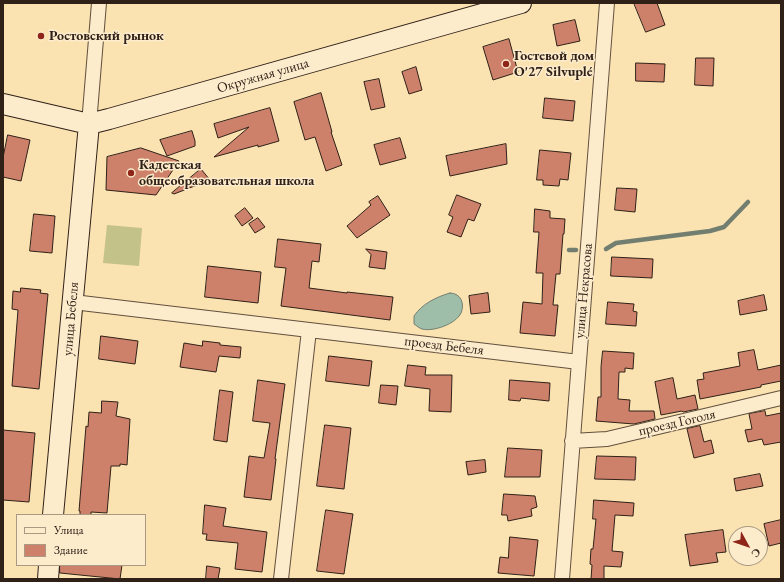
<!DOCTYPE html>
<meta charset="utf-8">
<style>
body{margin:0}
#map{position:relative;width:784px;height:582px;overflow:hidden;background:#fbe2b1;font-family:"EB Garamond",serif}
canvas{display:block}
.frame{position:absolute;inset:0;border:4px solid #2f2018;pointer-events:none}
.legend{position:absolute;left:16px;top:514px;width:130px;height:52px;box-sizing:border-box;background:#fceccc;border:1px solid #aa9a84;margin:0;padding:5px 7px;list-style:none;font-size:12px;color:#2f2018}
.legend li{display:flex;align-items:center;gap:8px;height:20px}
.legend b{width:20px;border:1px solid #aa9a84}
.north{position:absolute;left:728px;top:526px;width:40px;height:40px;box-sizing:border-box;background:#fceccc;border:1px solid #aa9a84;border-radius:50%;rotate:130deg;font-size:11px;font-weight:700;line-height:16px;text-align:center;color:#2f2018}
.north::after{content:'';display:block;margin:auto;width:14px;height:18px;background:#8f2418;clip-path:polygon(50% 0,100% 100%,50% 72%,0 100%)}
</style>
<div id="map">
<canvas width="784" height="582"></canvas>
<div class="frame"></div>
<ul class="legend">
<li><b style="height:5px;background:#fceccc"></b>Улица</li>
<li><b style="height:11px;background:#cd816a"></b>Здание</li>
</ul>
<div class="north">С</div>
</div>
<script>
const g = document.querySelector('canvas').getContext('2d');
g.lineJoin = 'round';
function paint(path, color) { g.fillStyle = color; g.fill(path, 'evenodd'); }
function strokePath(path, color, width, dash) { g.strokeStyle = color; g.lineWidth = width; g.lineCap = dash ? 'butt' : 'round'; g.setLineDash(dash || []); g.stroke(path); }
function label(font, color, halo, rows, align = 'center') {
  g.font = font + ' "EB Garamond",serif'; g.lineWidth = 3; g.setLineDash([]); g.textBaseline = 'middle'; g.strokeStyle = halo; g.fillStyle = color; for (const [text, x, y, turn = 0] of rows) {
    g.save(); g.translate(x, y); g.rotate((+turn || 0) * Math.PI / 180); g.textAlign = isNaN(turn) ? turn : align; if (halo) g.strokeText(text, 0, 0); g.fillText(text, 0, 0); g.restore();
  }
}
paint(new Path2D(`
 M107 225 142 228 139 266 103 263Z`), '#c3c288');
const water = new Path2D(`
 M450 293C461 293 465 304 461 313 456 324 433 332 422 329 419 328 417 326 414 324V316C422 304 436 297 450 293Z`);
paint(water, '#9fbeaa');
strokePath(water, '#727f70', 1);
strokePath(new Path2D(`
 M606 249 616 243 710 231 724 227 748 202
 M569 250H576`), '#727f70', 4.5);
const building = new Path2D(`
 M634 3H657L665 25 646 32Z
 M575 20 580 41 557 46 553 25Z
 M509 39 518 72 493 80 483 47Z
 M696 58H714L713 86 695 85Z
 M636 63 665 64 664 82 636 81Z
 M416 67 422 90 409 94 402 72Z
 M379 79 385 107 371 110 364 82Z
 M321 93 332 132H331L342 165 326 171 315 137 305 140 294 102Z
 M545 98 575 101 573 121 543 118Z
 M270 108 279 141 258 147V145L214 157 249 127 218 138 214 124Z
 M192 131 195 141V146L167 156 160 140Z
 M8 135 30 140 21 181 3 177V158Z
 M400 138 406 158 380 165 374 145Z
 M506 144 507 164 450 176 446 156Z
 M141 148 179 161 156 195 106 190 107 157Z
 M540 150 571 153 568 180 560 179 559 186 543 185V180H537Z
 M201 169 210 180 174 194 172 193Z
 M617 188 637 189 635 212 615 210Z
 M457 195 481 204 474 221 468 219 461 237 447 232 453 217 449 215Z
 M378 196 390 215 357 238 347 226 371 205 369 202Z
 M245 208 253 218 242 226 235 216Z
 M535 209 550 211V218L565 219 564 234H563L560 274H556L553 305H558L555 336 520 333 523 302 542 304 543 273H536L539 232H534Z
 M34 214 55 216 52 253 30 251Z
 M258 218 265 227 255 233 249 224Z
 M278 239 321 244 319 262 312 261 309 288 347 293V292L393 297 390 320 281 306 286 268 275 267Z
 M366 249 387 252 385 269 369 267 371 255Z
 M612 257 653 259 652 278 611 276Z
 M208 266 261 272 258 303 205 297Z
 M21 288 41 290 40 293 48 294 39 389 12 386 18 310 12 309 13 291 20 292Z
 M488 293 490 312 471 314 469 296Z
 M764 295 767 310 740 315 738 301Z
 M608 302 634 304 633 311 637 312 636 326 606 324Z
 M101 336 138 341 135 364 99 359Z
 M203 341 220 343V345L241 347 240 358 219 356 216 372 180 367 184 343 202 346Z
 M754 350 758 370 781 365V381L761 385V387L700 399 697 380 704 379 703 373 740 366 738 353Z
 M603 351 634 353 633 369 625 368V372H619L618 399 630 400 629 411H654L655 419 634 424 596 421 598 397H601V367Z
 M329 356 372 361 369 386 326 381Z
 M408 365 426 367 425 375H452L451 412 429 411 430 389 405 386Z
 M673 378 677 399 695 395 698 409 683 412 682 411 661 415 655 382Z
 M258 380 285 384 275 459H276L271 500 244 497 249 456 264 458 270 423 253 421Z
 M510 380 550 383 549 401 521 398 520 401 509 400Z
 M381 385 398 386 396 405 379 403Z
 M220 390 233 392 227 442 214 440Z
 M102 401 118 402 116 416 130 419 127 465 120 464V466H111L107 513 91 512V515H80V511H79L86 426 88 427 89 412 101 413Z
 M765 411 766 416 781 413V442L764 445 762 439 748 442 745 430 752 429 749 414Z
 M325 425 351 428 344 489 317 486Z
 M700 426 704 442 711 440 714 453 694 458 687 429Z
 M3 430 35 433 29 502 3 500Z
 M508 448 542 450 540 477H505Z
 M597 456 636 457 635 480 595 479Z
 M485 460 486 472 468 475 466 462Z
 M760 474 763 486 736 491 734 479Z
 M504 494 535 496 537 507 531 509 532 516 508 521 507 515H502Z
 M594 500 634 503 633 516 615 515 612 551 623 552 621 567 604 566V579H591L592 565 590 564 591 549H593L596 519H593Z
 M205 505 226 508 223 526 267 532 262 572 235 569 238 543 206 540 207 534H203Z
 M326 510 353 514 344 574 317 571Z
 M781 520V543L769 546 764 524Z
 M723 530 726 552 716 553 718 562 690 566 685 535Z
 M510 537 538 540 534 576 498 573 500 557 508 558Z
 M60 565H122L120 579 60 573Z
 M207 566 220 568 218 579H206Z`);
paint(building, '#cd816a');
strokePath(building, '#2f2018', 1);
const street = new Path2D(`
 M89 124 99 3
 M73 302 579 362
 M572 441 607 439 781 398
 M281 579 309 330
 M562 579 607 3`);
const secondary = new Path2D(`
 M3 104 89 124 109 119 521 3
 M53 515 89 124
 M48 579 49 565`);
strokePath(street, '#62503e', 16);
strokePath(secondary, '#2f2018', 22);
strokePath(street, '#fceccc', 14);
strokePath(secondary, '#fceccc', 20);
for (const [x, y, r, color] of [
 [41,36,4,"#8f2418"],
 [506,64,4,"#8f2418"],
 [131,173,4,"#8f2418"]
]) { const dot = new Path2D(); dot.arc(x, y, r, 0, 2 * Math.PI); g.fillStyle = color; g.fill(dot); strokePath(dot, '#fceccc', 1.5); }
label('bold 14px', '#2f2018', '#fceccc', [
 ["Ростовский рынок",49,36],
 ["Гостевой дом",514,56],
 ["O'27 Silvuplé",514,72],
 ["Кадетская",139,165],
 ["общеобразовательная школа",139,181]
], 'left');
label('14px', '#2f2018', '#fceccc', [
 ["Окружная улица",263,76,-16],
 ["улица Некрасова",584,291,-85],
 ["улица Бебеля",71,319,-85],
 ["проезд Бебеля",444,346,7],
 ["проезд Гоголя",677,423,-13]
]);
</script>
